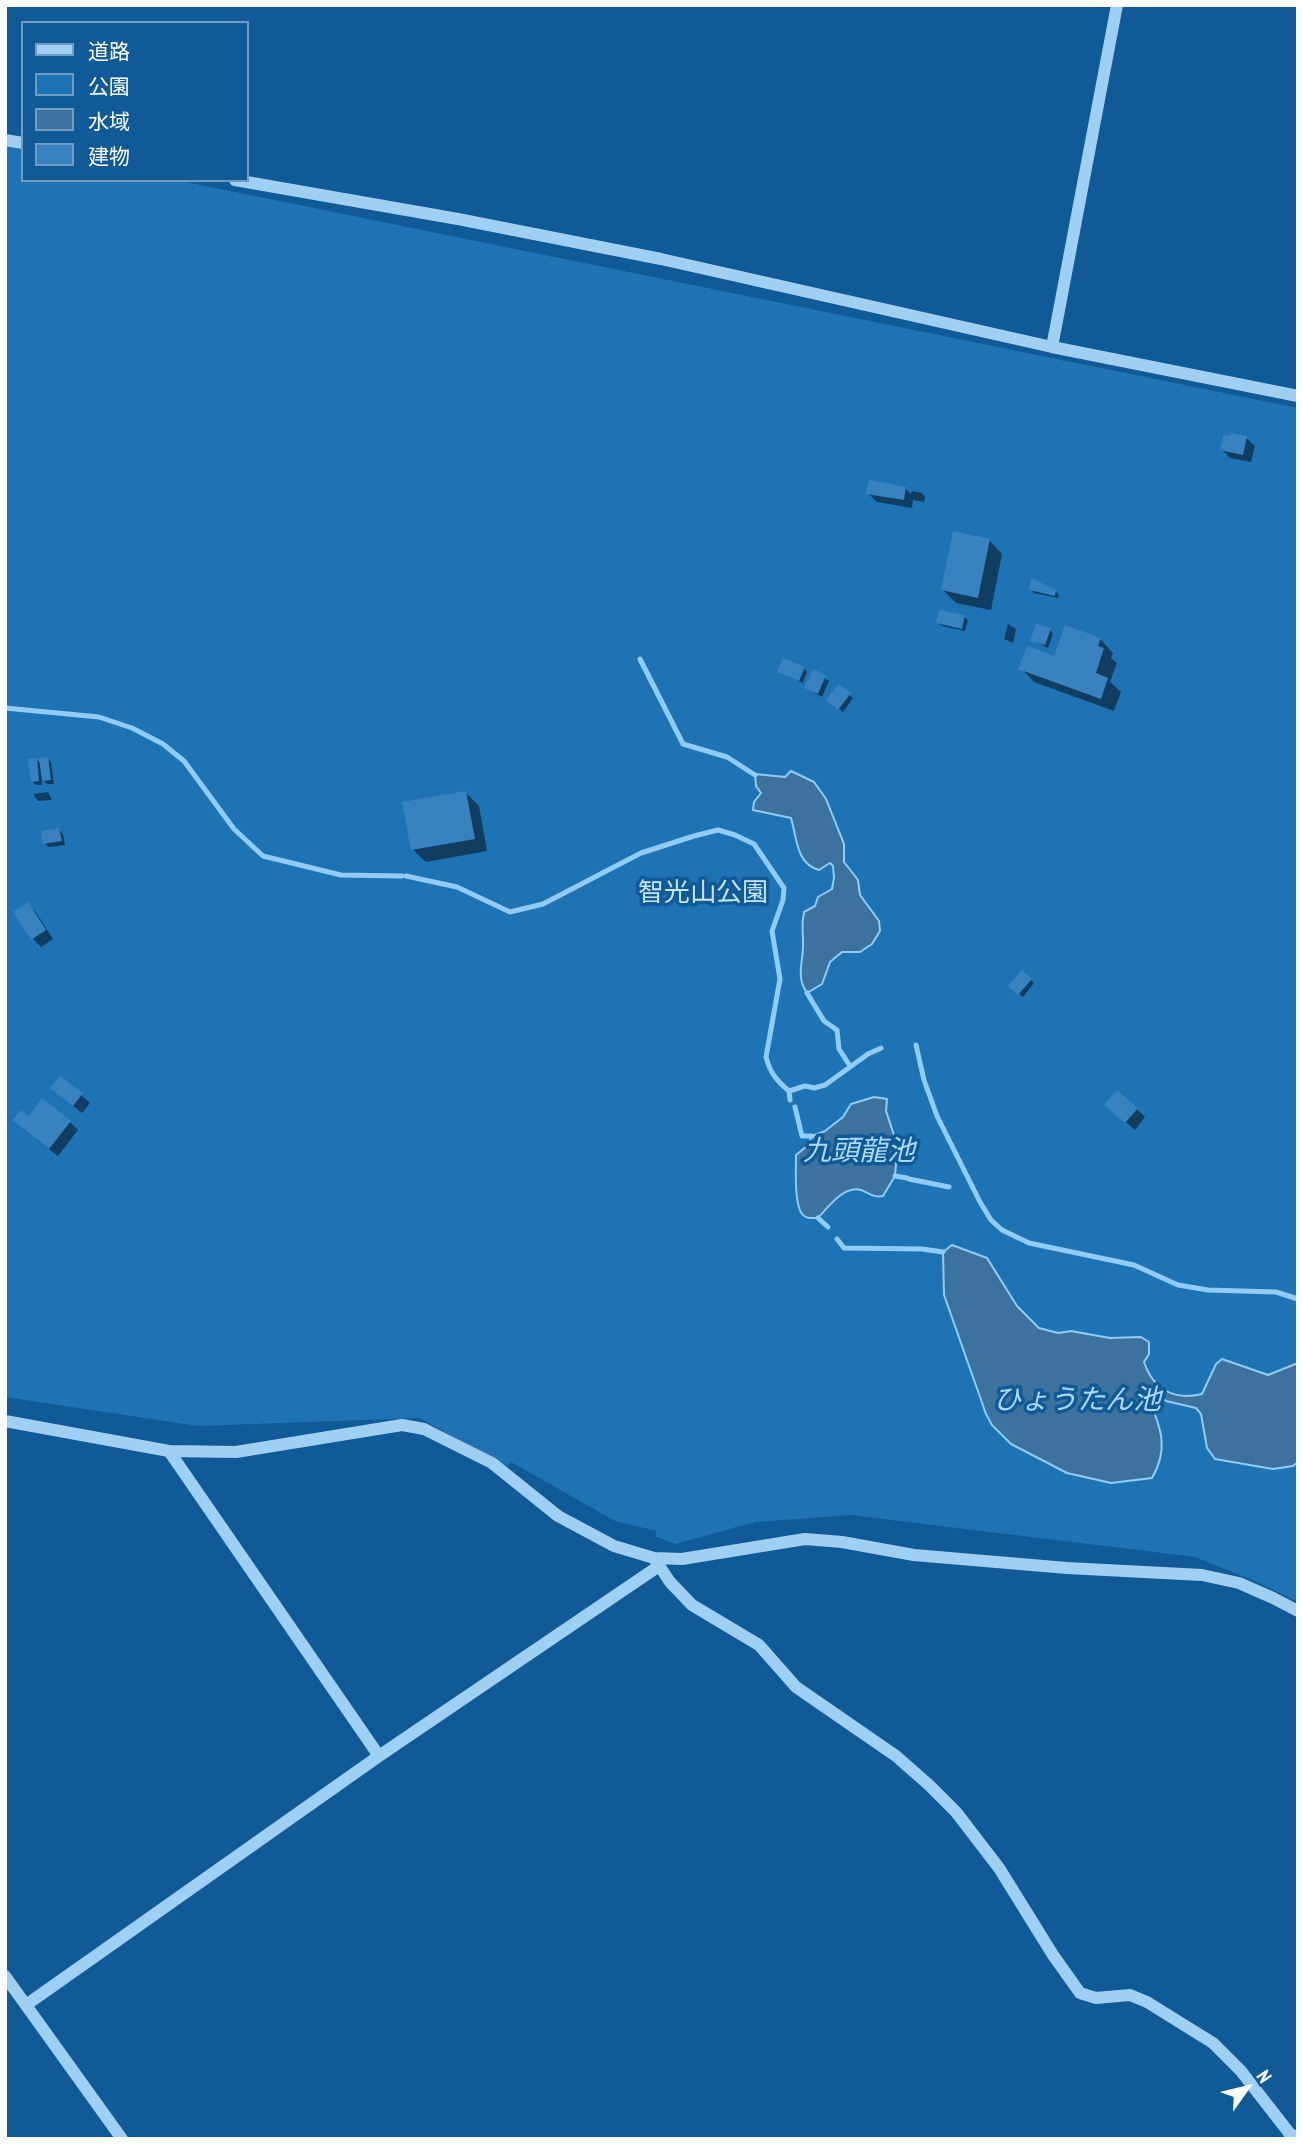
<!DOCTYPE html>
<meta charset="utf-8">
<style>
body{margin:0}
#map{position:relative;width:1303px;height:2144px;overflow:hidden;background:#105a97;font-family:"PT Sans Narrow","Noto Sans JP",sans-serif}
canvas{display:block}
.frame{position:absolute;inset:0;border:7px solid #fff;pointer-events:none}
.legend{position:absolute;left:21px;top:21px;width:228px;height:161px;box-sizing:border-box;background:#105a97;border:2px solid #709cc1;margin:0;padding:9px 12px;list-style:none;font-size:21px;color:#fff}
.legend li{display:flex;align-items:center;gap:14px;height:35px}
.legend b{width:35px;border:2px solid #709cc1}
.north{position:absolute;left:1212px;top:2053px;width:70px;height:70px;-webkit-text-stroke:5px #105a97;paint-order:stroke;rotate:56deg;font-size:19px;font-weight:700;line-height:28px;text-align:center;color:#fff}
.north::after{content:'';display:block;margin:auto;width:24px;height:32px;background:#fff;clip-path:polygon(50% 0,100% 100%,50% 72%,0 100%)}
</style>
<div id="map">
<canvas width="1303" height="2144"></canvas>
<div class="frame"></div>
<ul class="legend">
<li><b style="height:9px;background:#a0cff4"></b>道路</li>
<li><b style="height:19px;background:#1e73b5"></b>公園</li>
<li><b style="height:19px;background:#3d729f"></b>水域</li>
<li><b style="height:19px;background:#3883bf"></b>建物</li>
</ul>
<div class="north">N</div>
</div>
<script>
const g = document.querySelector('canvas').getContext('2d');
g.lineJoin = 'round';
function paint(path, color) { g.fillStyle = color; g.fill(path, 'evenodd'); }
function strokePath(path, color, width, dash) { g.strokeStyle = color; g.lineWidth = width; g.lineCap = dash ? 'butt' : 'round'; g.setLineDash(dash || []); g.stroke(path); }
function label(font, color, halo, rows, align = 'center') {
  g.font = font + ' "PT Sans Narrow","Noto Sans JP",sans-serif'; g.lineWidth = 7; g.setLineDash([]); g.textBaseline = 'middle'; g.strokeStyle = halo; g.fillStyle = color; for (const [text, x, y, turn = 0] of rows) {
    g.save(); g.translate(x, y); g.rotate((+turn || 0) * Math.PI / 180); g.textAlign = isNaN(turn) ? turn : align; if (halo) g.strokeText(text, 0, 0); g.fillText(text, 0, 0); g.restore();
  }
}
paint(new Path2D(`
 M5 146 23 149V180H176L1298 408V1602L1257 1582 1195 1557 851 1515 756 1522 675 1544 655 1536 657 1531 615 1521 511 1462 507 1466 419 1418 198 1426 5 1397Z`), '#1e73b5');
const water = new Path2D(`
 M791 771 814 782 826 799 844 844V862L858 880 860 895 879 921 880 931 872 944 860 952H842L830 962 822 984 807 993C795 976 804 961 803 942 803 928 801 927 804 912L815 906 818 897 832 889 834 878 833 866 830 863 819 870C796 864 797 838 791 818L753 810 754 802 761 793 756 786 755 774 785 777Z
 M874 1097 887 1099 886 1111 896 1141V1164L895 1176 883 1196C874 1198 869 1193 861 1190 844 1185 828 1207 818 1218 812 1218 806 1219 802 1214 794 1203 796 1169 796 1155L807 1146 812 1136 825 1131 843 1117 851 1104Z
 M952 1245 987 1258 1017 1306 1039 1328 1058 1333 1071 1331 1110 1338 1141 1337 1149 1342V1354L1144 1362C1153 1389 1174 1401 1202 1394L1216 1364 1222 1359 1268 1375 1298 1363V1462L1293 1466 1273 1469 1215 1459 1207 1448 1201 1414 1196 1408 1166 1401 1147 1386 1145 1388C1157 1421 1172 1444 1152 1478L1111 1483 1067 1473 1011 1444 992 1425 986 1414 944 1295 943 1252Z`);
paint(water, '#3d729f');
strokePath(water, '#91ccf8', 2);
paint(new Path2D(`
 M1246 438 1255 446 1251 462 1230 458 1222 450Z
 M905 488 911 494 912 491 922 493 925 497 924 502 913 500 912 508 877 502 868 493Z
 M989 540 1002 554 991 610 956 603 943 590Z
 M1030 589 1055 591 1059 595 1058 598 1034 593Z
 M964 617 968 620 965 631 942 626 938 623Z
 M1008 624 1016 629 1013 643 1004 639Z
 M1050 630 1053 634 1048 648 1032 640Z
 M1100 639 1113 653 1111 658 1117 663 1110 682 1121 692 1114 711 1034 682 1021 668 1055 658Z
 M804 668 807 672 803 683 779 672Z
 M813 672 829 681 822 697 806 688Z
 M839 686 853 698 843 712 832 703Z
 M48 759 51 762 54 784H47L42 779V785H36L33 782 37 760 42 765Z
 M48 792 52 800 38 801 35 797 34 794Z
 M466 793 479 806 487 851 426 862 412 849Z
 M59 830 63 834 65 845 49 847 45 844Z
 M28 904 36 913 53 939 41 947 33 939Z
 M1022 972 1034 983 1023 997 1011 986Z
 M61 1078 90 1103 82 1113 61 1096Z
 M1137 1109 1145 1117 1135 1130 1115 1113Z
 M29 1119 70 1122 78 1130 58 1156 23 1129Z`), '#0007');
strokePath(new Path2D(`
 M640 659 683 744 727 757 755 775
 M5 708 99 717 132 728 163 744 184 761 234 829 263 856 341 875 402 876
 M406 876 457 887 510 912 543 904 641 853 694 836 718 830 735 835 754 844 784 888 783 900 772 931 780 979 766 1057C770 1073 777 1081 789 1091L790 1100
 M807 993 824 1021 837 1030 839 1049 850 1066
 M916 1045 924 1080 937 1116 980 1202 991 1220 1002 1230 1029 1243 1134 1265 1178 1285 1208 1290 1276 1292 1298 1299
 M789 1091 805 1086 814 1088 825 1085 868 1054 881 1048
 M795 1107 802 1136H812
 M895 1176 907 1178
 M909 1179 949 1187
 M818 1218 828 1227
 M837 1239 844 1248 922 1249 943 1252`), '#91ccf8', 5);
paint(new Path2D(`
 M1231 433 1247 436 1243 455 1220 450 1223 435 1230 436Z
 M869 480 906 487 904 500 866 494Z
 M953 531 990 539 978 598 941 590Z
 M1031 578 1056 590 1055 596 1029 590Z
 M939 610 965 615 962 629 936 623Z
 M1036 624 1051 628 1045 645 1030 641Z
 M1065 625 1101 638 1098 646 1104 648 1096 673 1108 678 1101 699 1018 669 1027 646 1054 656Z
 M783 658 805 667 799 681 777 672Z
 M813 669 826 675 818 694 804 688Z
 M839 684 851 693 838 710 826 700Z
 M48 757 51 780 42 781 39 758Z
 M37 758 39 781 31 782 28 759Z
 M466 791 475 839 411 850 402 802Z
 M59 828 62 841 43 844 41 831Z
 M28 902 46 930 31 940 13 912Z
 M1022 970 1032 979 1018 995 1008 986Z
 M60 1076 83 1093 73 1106 50 1088Z
 M1117 1090 1138 1108 1125 1123 1104 1105Z
 M42 1098 71 1121 49 1149 12 1120 21 1110 29 1116Z`), '#3883bf');
strokePath(new Path2D(`
 M5 140 23 143
 M235 180 458 219 661 259 1052 347 1298 396
 M1052 347 1117 5
 M5 1421 169 1451 236 1452 402 1425 424 1429 492 1463 558 1516 614 1546 654 1558 682 1559 805 1539 842 1542 914 1555 1067 1568 1202 1575 1239 1583 1273 1598 1298 1611
 M169 1451 379 1756
 M654 1558 670 1582 692 1605 759 1645 796 1687 896 1756 929 1785 956 1812 999 1868 1053 1955 1080 1993 1096 1998 1130 1995 1147 2002 1213 2043 1241 2071 1290 2134 1298 2137
 M5 1976 122 2139
 M26 2005 379 1756 659 1566`), '#a0cff4', 12);
label('26px', '#c8e6fe', '#105a97', [
 ["智光山公園",703,894]
]);
label('italic 28px', '#acd9fb', '#105a97', [
 ["九頭龍池",859,1152],
 ["ひょうたん池",1077,1401]
]);
</script>
